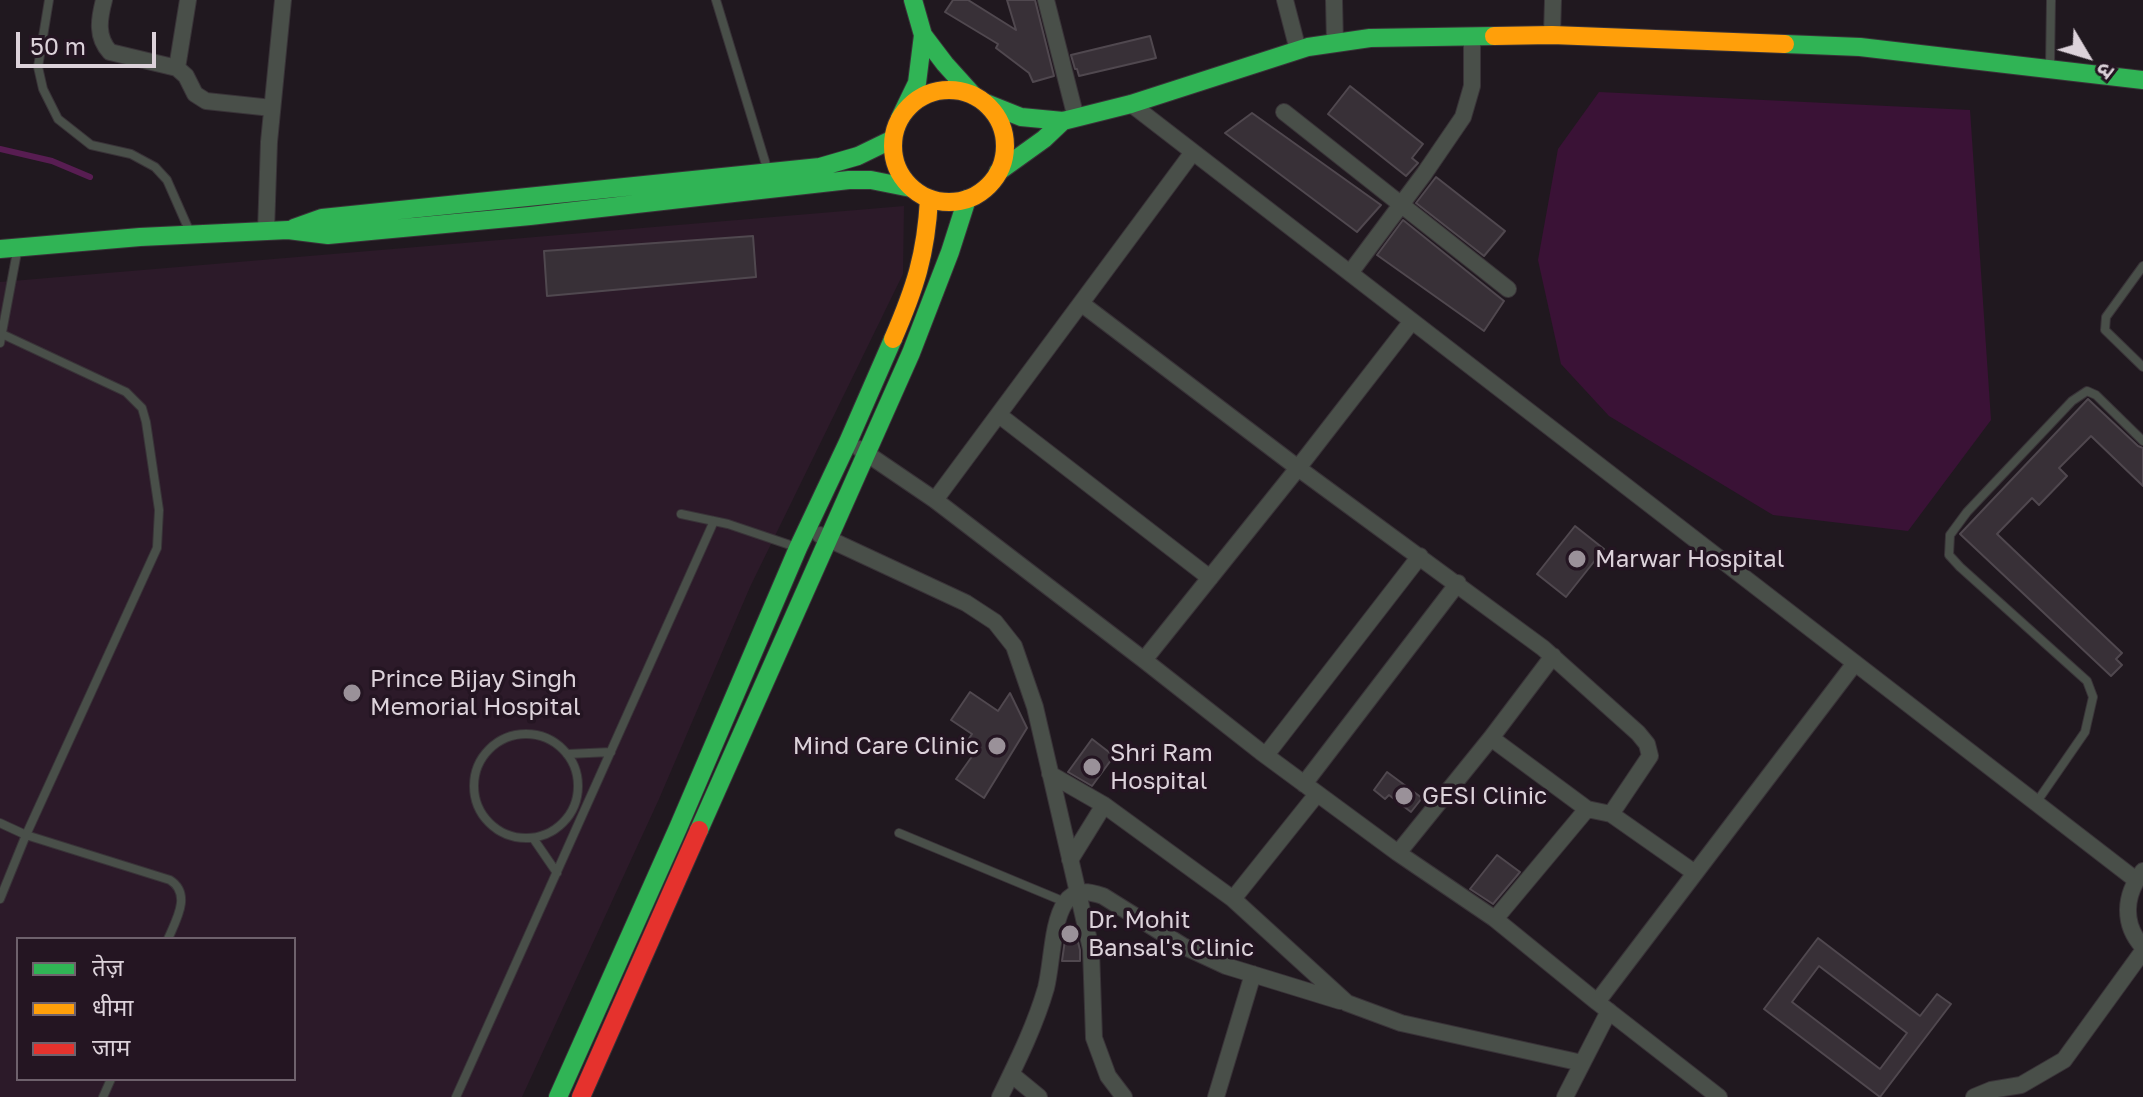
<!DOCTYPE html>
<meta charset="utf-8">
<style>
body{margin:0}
#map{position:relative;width:2143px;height:1097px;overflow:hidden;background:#20181f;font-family:"Golos Text","Noto Sans Devanagari",sans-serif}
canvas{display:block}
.legend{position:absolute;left:16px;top:937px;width:280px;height:144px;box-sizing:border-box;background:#241522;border:2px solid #6e616c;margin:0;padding:10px 14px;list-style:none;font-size:24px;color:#dcd2da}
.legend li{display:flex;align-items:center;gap:16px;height:40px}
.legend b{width:40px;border:2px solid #6e616c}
.north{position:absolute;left:2047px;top:16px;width:80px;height:80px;-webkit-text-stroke:6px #241522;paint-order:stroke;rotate:128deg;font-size:22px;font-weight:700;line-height:32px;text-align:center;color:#dcd2da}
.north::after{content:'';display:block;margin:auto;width:28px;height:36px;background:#dcd2da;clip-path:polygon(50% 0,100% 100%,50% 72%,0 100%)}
.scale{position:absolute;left:16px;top:32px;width:140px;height:36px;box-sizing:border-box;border:4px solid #dcd2da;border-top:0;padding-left:10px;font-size:24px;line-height:28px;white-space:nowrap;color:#dcd2da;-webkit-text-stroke:6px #241522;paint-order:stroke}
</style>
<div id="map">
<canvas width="2143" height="1097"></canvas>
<ul class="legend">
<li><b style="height:10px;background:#30b455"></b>तेज़</li>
<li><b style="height:10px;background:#ff9f0a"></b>धीमा</li>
<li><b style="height:10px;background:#e5322d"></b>जाम</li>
</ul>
<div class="north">उ</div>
<div class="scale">50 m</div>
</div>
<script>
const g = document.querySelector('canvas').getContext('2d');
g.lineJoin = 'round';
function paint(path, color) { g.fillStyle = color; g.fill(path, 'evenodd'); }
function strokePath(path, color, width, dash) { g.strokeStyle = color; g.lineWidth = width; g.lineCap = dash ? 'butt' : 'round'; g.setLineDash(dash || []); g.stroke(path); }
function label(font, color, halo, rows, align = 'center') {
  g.font = font + ' "Golos Text",sans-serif'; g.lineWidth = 7; g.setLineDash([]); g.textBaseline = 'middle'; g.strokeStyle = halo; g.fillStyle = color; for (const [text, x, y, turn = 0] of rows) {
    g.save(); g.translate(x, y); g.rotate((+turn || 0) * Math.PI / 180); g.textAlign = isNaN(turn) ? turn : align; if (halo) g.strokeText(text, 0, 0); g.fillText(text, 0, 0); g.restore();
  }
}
paint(new Path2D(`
 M904 206 903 274 750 587 659 799 522 1097H0V282ZM18 939H294V1079H18Z`), '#2c1a29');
paint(new Path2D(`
 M1599 92 1970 110 1991 420 1908 531 1773 515 1609 416 1561 364 1538 260 1558 149Z`), '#3a1236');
strokePath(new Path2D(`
 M0 149 52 161 90 177`), '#581d52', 6);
const building = new Path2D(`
 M953 0H968L1016 30 1007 0H1035L1054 76 1033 82 1029 73 996 48 998 44 945 12Z
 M1150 36 1156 58 1079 76 1077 69H1075L1071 55Z
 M1350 86 1423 144 1412 158 1418 163 1406 176 1328 114Z
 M1252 113 1381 205 1357 232 1225 133Z
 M1436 177 1505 231 1484 256 1416 203Z
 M1403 220 1504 301 1484 331 1377 255Z
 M753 236 756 277 547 296 544 251Z
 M2088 399 2138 446 2143 448V486L2091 436 2059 468 2067 476 2039 505 2032 498 1997 534 2122 653 2116 659 2122 665 2111 676 1960 534Z
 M1575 526 1604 549 1566 597 1537 574Z
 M970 692 998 711 1010 693 1027 728 984 798 956 779 973 755 963 748 972 734 951 720Z
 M1092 739 1114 756 1092 786 1068 772Z
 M1387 772 1422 798 1411 812 1389 795 1385 799 1374 790Z
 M1497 855 1520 872 1493 904 1470 889Z
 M1075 930 1080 950V961H1062L1066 933Z
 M1818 938 1920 1016 1937 994 1951 1004 1880 1097 1764 1009ZM1819 966 1907 1033 1880 1069 1792 1002Z`);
paint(building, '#383037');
strokePath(building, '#50484f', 2);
const lane = new Path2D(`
 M49 0 38 67 43 89 58 119 91 145 131 154 155 167 167 180 189 230
 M716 0 767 168
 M2050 68 2051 0
 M2143 266 2106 317 2105 330 2143 367
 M0 343 17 252
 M681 514 728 524 796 547
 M474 786a52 52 0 1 1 104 0a52 52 0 1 1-104 0Z
 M567 754 611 752
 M2036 803 2085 732 2093 697 2087 681 1960 567 1949 555 1950 535 1967 512 2072 401 2087 391 2096 395 2143 441
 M0 823 26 835 170 880C192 894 176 920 168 939
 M899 833 1065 902
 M533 838 557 873
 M0 899 26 835 157 548 159 510 146 422 142 408 126 392 2 334
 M103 1097 111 1079
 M456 1097 714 521`);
const street = new Path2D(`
 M104 0C99 19 96 37 110 52L177 68 186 76 195 94 206 101 272 108
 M1046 0 1076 118
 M1285 0 1298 50
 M1334 0 1335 43
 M1552 35 1553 0
 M177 68 188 0
 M1131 104 2136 880
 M1284 112 1508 289
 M266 231 269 142 283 0
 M1350 273 1424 174 1463 117 1472 86V37
 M1082 304 1298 468 1543 648 1638 733 1647 744 1650 756 1611 814
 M999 415 1210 578
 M860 449 935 500 1144 660 1261 752 1398 853 1495 919 1597 1002
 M935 500 1193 152
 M820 535 966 603 995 622 1014 646 1035 707 1091 949 1094 1038 1108 1076 1124 1097
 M1144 660 1298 468 1412 321
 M1491 738 1587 809 1495 919
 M1266 755 1420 556
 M1050 774 1104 805 1233 899 1347 1003 1401 1023 1582 1063
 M1304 784 1458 583
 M1587 809 1611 814 1695 873
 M1398 853 1491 738 1553 656
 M1070 860 1104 805
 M2143 871C2124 895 2122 924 2143 947
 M1233 899 1317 794
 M1011 1074 1039 1097
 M1000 1097C1017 1062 1035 1026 1046 988 1052 964 1052 922 1065 903 1075 888 1088 891 1103 896L1183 946 1226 966 1340 1001
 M1216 1097 1253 974
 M1565 1097 1609 1011
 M1719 1097 1597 1002 1855 663
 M1974 1097 1991 1090 2021 1085 2064 1060 2143 951`);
const fast = new Path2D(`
 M913 0 923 35 945 64 973 95
 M1785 44 1860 47 2143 80
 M986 103 1021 117 1063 121 1131 104 1308 47 1370 38 1494 36
 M900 118 917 83 923 35
 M998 172 1044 139 1063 121
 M294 228 322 218 820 167 858 156 893 139
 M0 249 140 237 288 230 328 235 530 216 849 180H871L911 188
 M699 830 911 353 950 252 967 199
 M558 1097 678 828 798 548 848 442 893 339`);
const slow = new Path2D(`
 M1494 36 1552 35 1785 44
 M893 146a56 56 0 1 1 112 0a56 56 0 1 1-112 0Z
 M893 339C915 288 926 255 929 199`);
const jam = new Path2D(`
 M581 1097 699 830`);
strokePath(lane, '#393338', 10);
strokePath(street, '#393338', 18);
strokePath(fast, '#393338', 20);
strokePath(slow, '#393338', 20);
strokePath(jam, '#393338', 20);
strokePath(lane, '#494f49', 8);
strokePath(street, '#494f49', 16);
strokePath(fast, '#30b455', 18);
strokePath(slow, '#ff9f0a', 18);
strokePath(jam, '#e5322d', 18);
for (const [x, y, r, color] of [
 [1577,559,10,"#9a9199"],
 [352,693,10,"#9a9199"],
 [997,746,10,"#9a9199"],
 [1092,767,10,"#9a9199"],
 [1404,796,10,"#9a9199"],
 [1070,934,10,"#9a9199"]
]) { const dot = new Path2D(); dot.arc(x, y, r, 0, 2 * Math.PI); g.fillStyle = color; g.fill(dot); strokePath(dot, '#241522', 3); }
label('24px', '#dcd2da', '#241522', [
 ["Marwar Hospital",1595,559],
 ["Prince Bijay Singh",370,679],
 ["Memorial Hospital",370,707],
 ["Mind Care Clinic",979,746,"right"],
 ["Shri Ram",1110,753],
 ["Hospital",1110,781],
 ["GESI Clinic",1422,796],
 ["Dr. Mohit",1088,920],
 ["Bansal's Clinic",1088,948]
], 'left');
</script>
